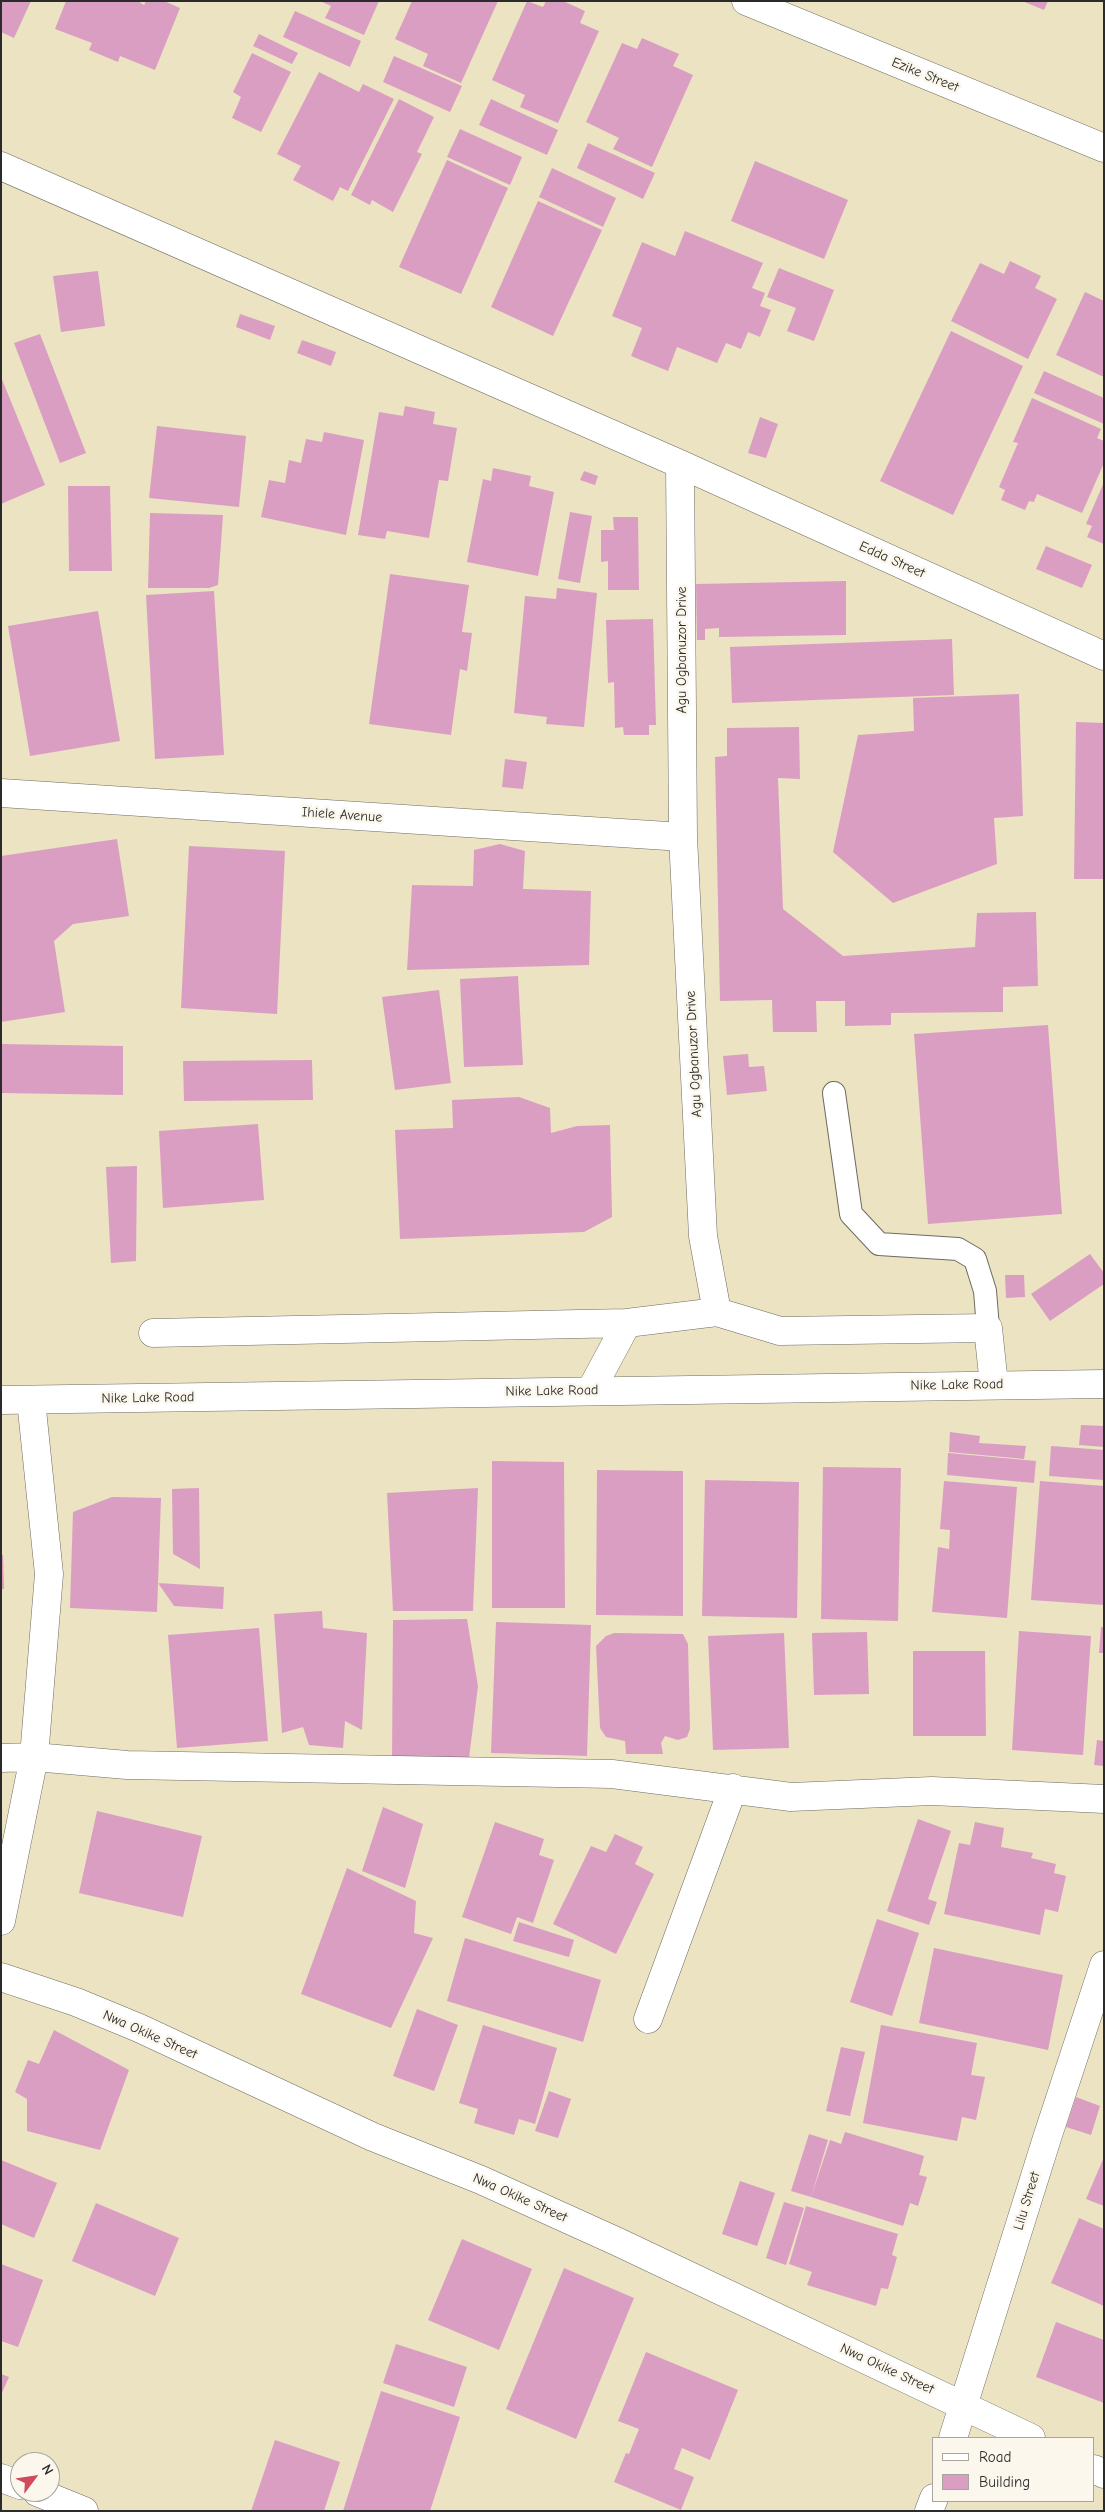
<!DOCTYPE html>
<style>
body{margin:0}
#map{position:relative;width:1105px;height:2512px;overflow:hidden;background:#ebe3c2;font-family:"Comic Neue",sans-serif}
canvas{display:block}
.frame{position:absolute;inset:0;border:2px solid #2b2b2b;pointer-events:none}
.legend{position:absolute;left:932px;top:2437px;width:162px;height:65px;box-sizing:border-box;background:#fbf7ec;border:1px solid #a8a59f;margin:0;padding:6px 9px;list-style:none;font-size:15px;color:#2b2b2b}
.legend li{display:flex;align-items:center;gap:10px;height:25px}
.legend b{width:25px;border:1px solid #a8a59f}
.north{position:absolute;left:10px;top:2452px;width:50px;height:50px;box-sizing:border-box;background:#fbf7ec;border:1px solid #a8a59f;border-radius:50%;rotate:59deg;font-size:14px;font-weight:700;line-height:20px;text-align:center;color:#2b2b2b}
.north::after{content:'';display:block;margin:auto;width:18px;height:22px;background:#d1495b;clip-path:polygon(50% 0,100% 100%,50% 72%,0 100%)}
</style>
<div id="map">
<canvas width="1105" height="2512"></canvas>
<div class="frame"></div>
<ul class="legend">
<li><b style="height:6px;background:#fff"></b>Road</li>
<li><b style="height:14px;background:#db9ec3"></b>Building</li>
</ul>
<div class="north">N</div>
</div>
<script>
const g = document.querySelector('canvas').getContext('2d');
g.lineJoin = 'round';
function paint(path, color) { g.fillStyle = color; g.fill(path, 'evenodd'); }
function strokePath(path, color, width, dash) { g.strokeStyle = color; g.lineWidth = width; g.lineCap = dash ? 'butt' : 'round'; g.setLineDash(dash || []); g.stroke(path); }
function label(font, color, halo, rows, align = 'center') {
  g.font = font + ' "Comic Neue",sans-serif'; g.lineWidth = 5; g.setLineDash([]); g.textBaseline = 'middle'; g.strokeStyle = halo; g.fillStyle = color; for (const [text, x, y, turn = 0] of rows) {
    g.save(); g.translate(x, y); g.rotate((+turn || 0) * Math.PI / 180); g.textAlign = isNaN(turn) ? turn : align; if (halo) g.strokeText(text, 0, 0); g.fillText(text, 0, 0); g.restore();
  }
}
paint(new Path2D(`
 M1 1H31L14 38 1 32Z
 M66 1H138L144 5 146 1H164L180 8 155 70 120 56 118 62 89 50 92 43 55 29Z
 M320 1H379L364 35 325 18 331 6Z
 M412 1H498L461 83 423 66 428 54 395 39Z
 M527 1 543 7 546 1H563L585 11 580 23 599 31 558 123 520 107 525 95 492 80Z
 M1022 1H1048L1044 10Z
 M295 11 361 41 350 67 283 37Z
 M259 34 298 53 292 64 253 46Z
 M642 38 679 54 673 66 693 75 652 167 613 149 619 138 586 122 622 43 637 49Z
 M252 53 291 72 261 132 232 118 241 97 233 92Z
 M394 56 462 86 450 112 383 82Z
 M319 72 359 92 363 84 394 99 348 191 340 187 333 201 293 180 301 166 277 154Z
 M399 99 434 117 417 152 422 154 393 212 372 200 370 205 351 195Z
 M491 99 558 130 547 155 479 125Z
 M460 129 522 157 510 185 447 157Z
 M588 143 655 173 643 199 577 168Z
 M447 160 508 188 461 294 399 267Z
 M755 161 848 200 824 259 731 221Z
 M552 168 616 198 603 227 539 197Z
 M538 201 602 230 553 336 491 307Z
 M685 231 763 263 752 288 765 293 760 306 771 310 760 337 748 332 741 349 726 343 717 363 677 347 668 371 631 356 642 328 612 316 642 242 675 256Z
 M1010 261 1041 276 1035 288 1057 299 1028 359 951 321 980 263 1004 274Z
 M779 268 834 290 814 341 787 331 796 308 767 297Z
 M98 271 105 326 61 332 53 276Z
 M1085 292 1104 301V377L1056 355Z
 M240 314 275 326 270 340 236 327Z
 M951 331 1023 366 953 515 880 481Z
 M40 334 86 453 60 463 14 343Z
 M302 340 336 352 331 366 297 353Z
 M1044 371 1104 398V424L1034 393Z
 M1 377 45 485 1 504Z
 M1032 398 1101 429 1097 438 1104 441V463L1082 513 1037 494 1034 502 1029 501 1025 510 1001 500 1005 490 999 487 1018 443 1013 442Z
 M405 406 435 412 433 424 457 428 448 481 439 480 429 538 387 531 385 539 358 535 379 412 403 416Z
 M760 417 778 424 766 458 748 453Z
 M157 426 246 436 239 507 149 498Z
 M324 432 364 440 346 535 261 517 269 480 285 483 289 460 301 463 306 439 322 442Z
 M493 468 531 476 529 486 554 492 538 576 467 562 483 479 491 481Z
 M584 471 598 476 595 485 580 480Z
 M1104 482V544L1087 537 1092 526 1086 524Z
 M68 486H110L112 571H69Z
 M570 512 592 516 580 583 558 579Z
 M150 513 223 515 218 585 209 588H148Z
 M613 517H638L639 590H608V561L601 562V530H614Z
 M1046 546 1092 565 1082 588 1036 569Z
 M390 574 469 585 462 632 472 633 467 671 460 669 451 735 369 724Z
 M846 581V635L719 637V628L705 629V640H697L696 584Z
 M557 588 597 593 584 727 546 724 547 717 514 713 525 596 556 599Z
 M214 591 224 755 155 759 146 595Z
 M98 611 120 741 30 756 8 626Z
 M653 619 656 725H649V735H624L623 727 615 728 614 682 608 683 606 620Z
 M952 639 954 695 732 703 730 647Z
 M1019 694 1023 816 994 818 997 864 893 903 833 852 858 735 914 731 913 698Z
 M1076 722 1104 723V879H1074Z
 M799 727 800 779 778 778 783 909 843 956 975 947 977 913 1036 912 1038 986 1003 987V1012L891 1013V1025L845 1026V1001H816L817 1032H773L772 1000 720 1001 715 757 727 756V728Z
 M505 759 527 762 523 789 502 787Z
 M117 839 129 916 73 924 54 941 65 1012 1 1022V856Z
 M500 844 525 851 523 889 591 891 589 965 407 970 412 885 473 886 474 850Z
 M189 846 285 851 277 1014 181 1008Z
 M518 976 523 1065 464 1067 460 979Z
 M439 990 451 1083 395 1090 382 997Z
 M1048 1025 1062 1214 928 1224 914 1034Z
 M1 1044 123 1046V1095L1 1093Z
 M748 1054 749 1067 764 1066 767 1091 727 1095 723 1056Z
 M312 1060 313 1100 184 1101 183 1061Z
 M519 1097 550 1108 551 1133 577 1126 610 1125 612 1217 584 1232 400 1239 395 1130 453 1128 452 1100Z
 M258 1124 264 1200 163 1208 159 1131Z
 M137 1166 136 1261 111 1263 106 1167Z
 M1090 1254 1104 1273V1284L1050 1321 1031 1294Z
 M1005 1275H1024L1025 1297 1006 1298Z
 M1081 1425 1104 1426V1447L1079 1445Z
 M950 1432 980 1436 979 1443 1026 1446 1024 1459 949 1452Z
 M1051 1446 1104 1450V1480L1049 1476Z
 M948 1453 1036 1461 1034 1483 947 1475Z
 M492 1461 564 1462 565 1608H492Z
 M823 1467 901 1468 898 1621 821 1619Z
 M597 1470 683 1471V1616L596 1615Z
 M705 1480 799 1482 797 1618 702 1616Z
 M944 1481 1017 1487 1007 1618 932 1612 938 1547 949 1549 950 1530 940 1529Z
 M1040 1481 1104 1486V1605L1031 1600Z
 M199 1488 200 1569 173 1554 172 1489Z
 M478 1488 473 1611H393L387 1493Z
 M112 1497 161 1498 157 1612 70 1608 73 1512Z
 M1 1555H3L4 1589H1Z
 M158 1583 224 1587 223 1609 174 1606Z
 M322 1611 323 1628 367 1633 362 1730 345 1721 343 1748 309 1745 303 1727 282 1733 274 1614Z
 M467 1619 478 1686 469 1758 392 1760 393 1620Z
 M496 1622 591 1625 587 1756 491 1753Z
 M1101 1627H1104V1653H1099Z
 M259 1628 268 1741 177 1748 168 1635Z
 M1019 1631 1091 1636 1083 1755 1012 1750Z
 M867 1632 869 1694 814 1695 812 1633Z
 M614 1633 683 1634 688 1644 690 1729 687 1737 678 1740 665 1736 661 1743 663 1754H626L625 1741 606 1737 600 1728 596 1646 606 1636Z
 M784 1633 789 1748 713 1750 708 1636Z
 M913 1651H985L986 1736H913Z
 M1097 1740 1104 1741V1766L1094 1765Z
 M383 1807 423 1824 405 1888 362 1871Z
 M97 1811 202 1836 183 1917 79 1893Z
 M918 1819 951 1831 928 1899 937 1902 929 1925 887 1911Z
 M495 1822 544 1839 539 1855 554 1860 533 1923 517 1917 511 1934 462 1917Z
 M975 1822 1004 1828 1001 1847 1033 1853 1031 1858 1056 1864 1054 1873 1066 1876 1058 1912 1045 1909 1040 1935 944 1914 959 1843 970 1845Z
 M615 1834 643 1847 635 1864 654 1874 616 1954 553 1924 591 1846 606 1852Z
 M347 1868 416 1901 414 1933 433 1938 391 2028 301 1994Z
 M877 1919 919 1933 892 2016 850 2002Z
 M519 1922 574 1940 569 1957 513 1941Z
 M465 1938 601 1980 583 2042 447 2001Z
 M934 1948 1063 1975 1048 2050 919 2023Z
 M417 2009 458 2025 434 2091 393 2076Z
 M483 2025 557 2048 535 2124 519 2119 514 2135 474 2123 478 2109 459 2103Z
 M881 2025 977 2043 971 2075 985 2077 976 2120 962 2117 957 2141 863 2123Z
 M54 2030 129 2070 100 2150 27 2131V2099L15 2092 28 2060 39 2064Z
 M841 2047 865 2052 850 2116 826 2111Z
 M549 2091 571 2099 558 2138 535 2131Z
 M1076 2097 1100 2106 1091 2135 1066 2127Z
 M845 2132 924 2156 919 2175 927 2177 918 2206 910 2203 903 2226 811 2197 830 2140 841 2144Z
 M809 2134 828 2140 811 2197 791 2191Z
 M1104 2157V2206L1086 2199Z
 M1 2160 57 2183 34 2238 1 2224Z
 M740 2181 775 2193 757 2246 722 2234Z
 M784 2202 804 2208 786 2265 766 2258Z
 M96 2203 179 2238 155 2296 72 2261Z
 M806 2206 898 2234 892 2255 897 2257 888 2289 881 2288 876 2306 807 2285 812 2272 789 2264Z
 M1079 2218 1104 2229V2306L1051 2283Z
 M462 2239 532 2269 499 2350 428 2320Z
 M1 2264 43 2280 18 2347 1 2341Z
 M564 2268 634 2298 576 2439 506 2409Z
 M1056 2322 1104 2340V2403L1036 2377Z
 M396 2344 467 2367 454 2407 383 2383Z
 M646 2352 738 2390 710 2460 682 2448 674 2469 694 2477 681 2510 614 2482 626 2453 629 2454 639 2429 618 2421Z
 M1 2374 9 2377 1 2395Z
 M381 2391 460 2417 430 2511H343Z
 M275 2440 340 2462 324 2511H251Z`), '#db9ec3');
const service = new Path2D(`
 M834 1093 851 1214 879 1244 958 1249 975 1259 985 1291 988 1328`);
const minor = new Path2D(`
 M746 1 1104 148
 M1 166 680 464 1104 656
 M680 464 683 837 703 1236 717 1312 780 1331 988 1328 994 1385
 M1 793 683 837
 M153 1333 627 1323
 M591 1390 627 1323 717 1312
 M1 1758 34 1757 127 1765 612 1774 791 1797 932 1791 1104 1799
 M1 1921 34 1757 49 1574 31 1400
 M1 1977 76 2002 139 2028 373 2137 481 2180 618 2242 1031 2438
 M648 2019 733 1788
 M953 2438 1047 2138 1104 1965
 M1094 2469 1104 2474
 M1 2478 20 2485
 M37 2492 84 2511
 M929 2511 934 2498`);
const primary = new Path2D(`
 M1 1400 1104 1384`);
strokePath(service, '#6e6b60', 24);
strokePath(minor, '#6e6b60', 29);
strokePath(primary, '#6e6b60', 29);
strokePath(service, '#fff', 22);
strokePath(minor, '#fff', 28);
strokePath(primary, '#fff', 28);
label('14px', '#2b2b2b', '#fbf7ec', [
 ["Ezike Street",925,75,22],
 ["Edda Street",892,560,24],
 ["Agu Ogbanuzor Drive",682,650,-90],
 ["Ihiele Avenue",342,815,4],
 ["Agu Ogbanuzor Drive",694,1054,-93],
 ["Nike Lake Road",957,1385,-1],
 ["Nike Lake Road",552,1391,-1],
 ["Nike Lake Road",148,1398,-1],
 ["Nwa Okike Street",150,2035,24],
 ["Nwa Okike Street",520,2198,24],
 ["Lilu Street",1027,2201,-73],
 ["Nwa Okike Street",887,2369,25]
]);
</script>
